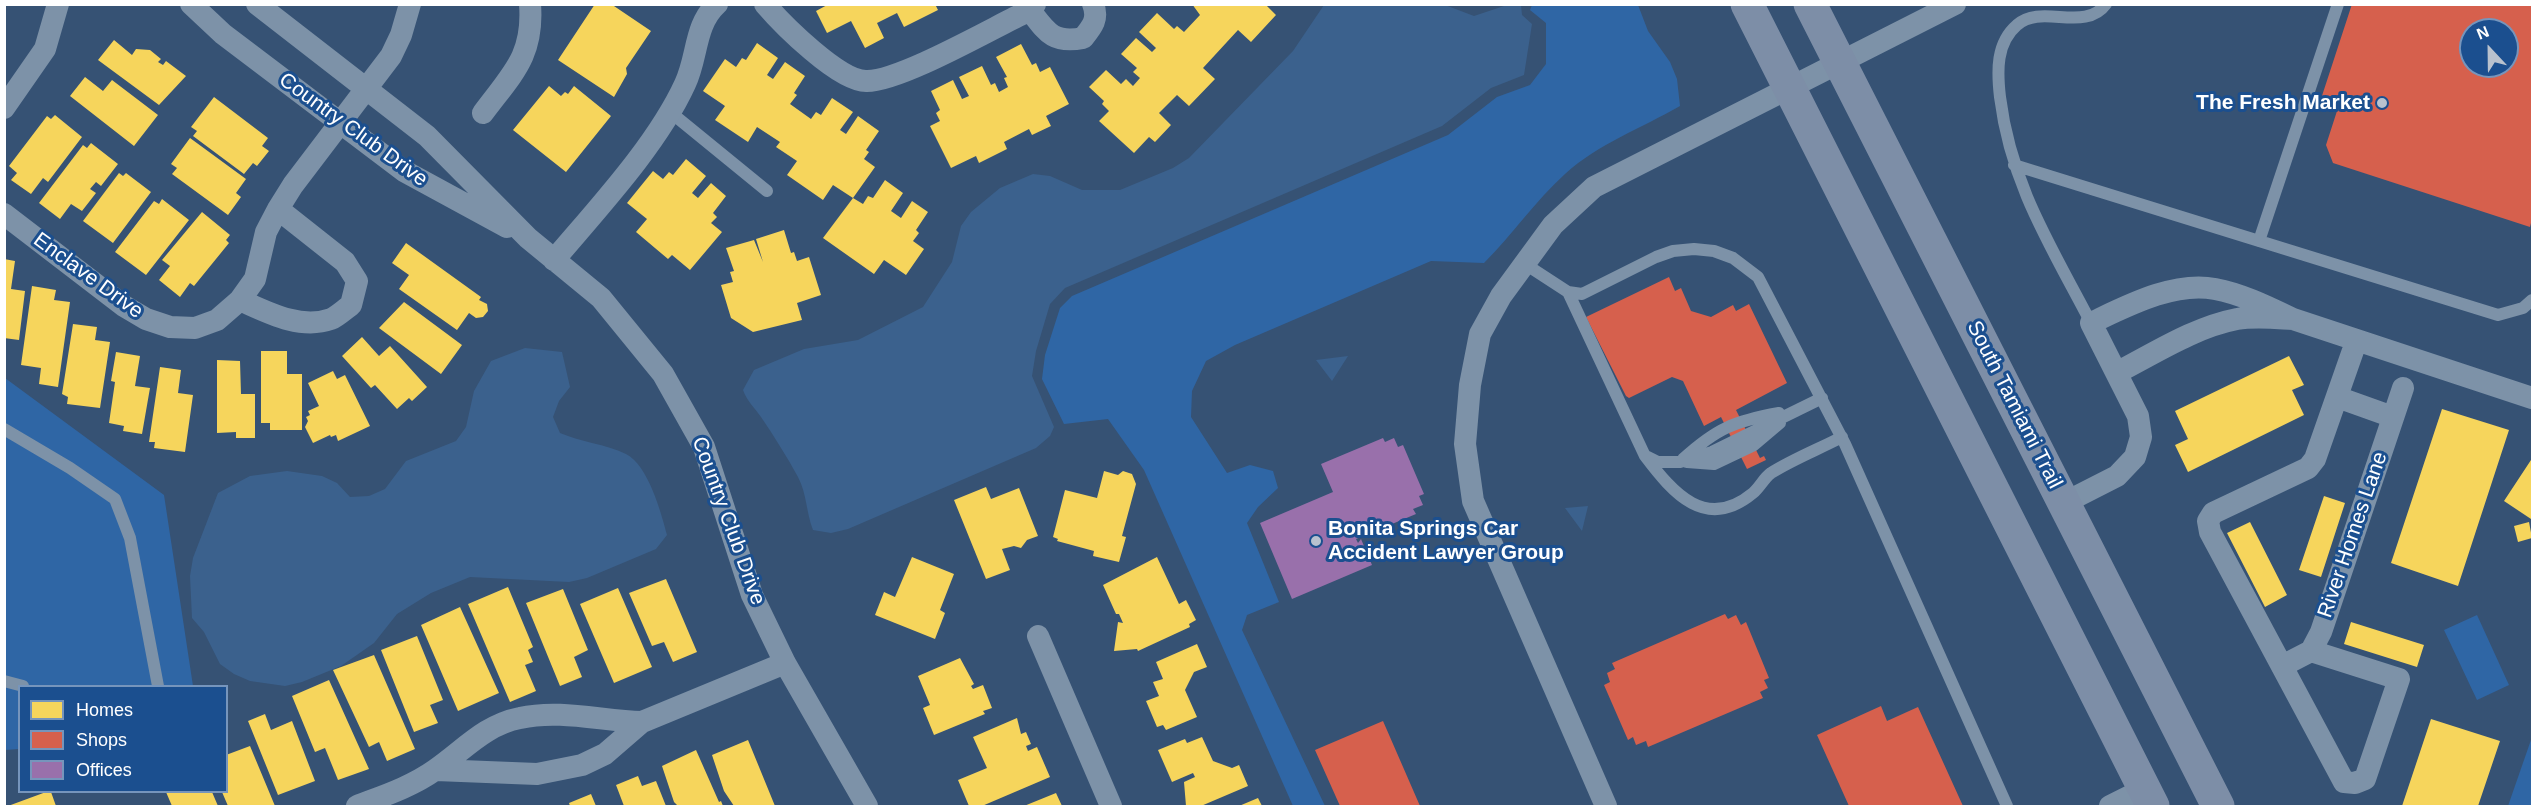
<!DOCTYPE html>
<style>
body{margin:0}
#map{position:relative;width:2537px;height:811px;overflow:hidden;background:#365274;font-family:Helvetica,sans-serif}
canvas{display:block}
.frame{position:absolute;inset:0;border:6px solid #fff;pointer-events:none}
.legend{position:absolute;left:18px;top:685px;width:210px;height:108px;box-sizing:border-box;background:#1b4f8f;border:2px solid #7695bc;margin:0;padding:8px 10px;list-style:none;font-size:18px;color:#fff}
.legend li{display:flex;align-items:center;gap:12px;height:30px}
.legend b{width:30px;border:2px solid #7695bc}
.north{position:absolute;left:2459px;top:18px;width:60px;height:60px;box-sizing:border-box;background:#1b4f8f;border:2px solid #7695bc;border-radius:50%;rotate:338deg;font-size:16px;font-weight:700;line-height:24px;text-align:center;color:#fff}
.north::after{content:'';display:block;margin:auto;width:21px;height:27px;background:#b9c2ce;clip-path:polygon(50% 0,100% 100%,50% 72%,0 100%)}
</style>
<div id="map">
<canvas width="2537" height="811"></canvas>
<div class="frame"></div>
<ul class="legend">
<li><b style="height:16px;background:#f6d55c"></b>Homes</li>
<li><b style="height:16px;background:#d6604d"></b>Shops</li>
<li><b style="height:16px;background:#9970ab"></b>Offices</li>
</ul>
<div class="north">N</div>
</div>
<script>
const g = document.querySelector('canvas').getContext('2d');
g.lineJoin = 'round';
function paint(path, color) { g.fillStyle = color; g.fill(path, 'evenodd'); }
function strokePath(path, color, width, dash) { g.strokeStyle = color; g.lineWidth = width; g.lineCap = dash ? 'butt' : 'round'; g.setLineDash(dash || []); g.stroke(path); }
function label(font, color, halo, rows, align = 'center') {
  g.font = font + ' Helvetica,sans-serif'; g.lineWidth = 6; g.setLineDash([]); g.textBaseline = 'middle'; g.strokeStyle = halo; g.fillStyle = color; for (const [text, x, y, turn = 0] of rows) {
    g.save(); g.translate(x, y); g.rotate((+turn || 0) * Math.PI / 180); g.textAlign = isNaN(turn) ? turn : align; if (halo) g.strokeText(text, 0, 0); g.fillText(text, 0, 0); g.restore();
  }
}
paint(new Path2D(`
 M1532 5H1638L1648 31 1670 62 1677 79 1680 106C1642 128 1598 144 1565 174 1535 201 1513 234 1484 263L1431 261 1235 345 1206 361 1192 391 1191 417 1227 473 1250 465 1273 471 1278 488 1258 507 1247 523 1279 602 1247 615 1242 630 1325 806H1293L1144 470 1108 419 1064 424 1042 379 1045 355 1060 308 1072 296 1448 135 1497 97 1530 85 1546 64V23L1530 10Z
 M5 378 164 495 193 686H20L19 749 5 750Z
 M2477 615 2509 685 2477 700 2444 630Z
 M2532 737V806H2508Z`), '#2f66a5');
paint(new Path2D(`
 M1324 5H1445L1474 16 1507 5H1521L1522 15 1532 24 1524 75 1491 88 1442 126 1065 288 1050 304 1036 351 1032 376 1054 427 1050 436 1036 448 848 529 831 533 813 530C806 512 807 494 798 477 787 457 774 436 761 417 754 407 747 401 743 390L754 370 804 349 858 340 923 307 952 262 961 226 971 212 1000 188 1033 174 1050 176 1082 190H1120L1173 168 1189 158 1293 51Z
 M525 348 562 352 570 387 559 401 553 417 560 433C581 442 605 444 626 454 648 465 661 512 667 535L656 549 587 578 569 582 470 577 431 593 397 614 374 643 341 666 302 682 285 686 250 681 234 674 220 664 204 632 192 618 190 576 193 558 218 493 250 476 287 471 322 476 337 483 350 497 369 496 385 489 406 461 456 441 466 427 474 391 491 361Z
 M1348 356 1332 381 1316 360Z
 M1588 506 1582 531 1565 508Z`), '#3b618d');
paint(new Path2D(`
 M595 4H611L651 31 626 68 627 74 614 97 558 60Z
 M829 4H935L938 10 904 27 897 13 877 23 884 38 865 48 851 21 827 33 816 11Z
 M1192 4H1265L1276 15 1251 42 1238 30 1203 68 1215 79 1189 106 1177 95 1159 113 1171 125 1155 142 1149 137 1134 153 1099 121 1109 111 1102 104 1104 101 1089 87 1106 70 1121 84 1126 79 1133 86 1140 78 1133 72 1137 68 1121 54 1136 38 1152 52 1156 48 1139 32 1157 13 1174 29 1177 26 1184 32 1200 15Z
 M114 40 132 55 136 49 150 50 161 59 158 62 163 65 166 61 186 76 159 105 98 60Z
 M757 43 778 58 767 75 773 79 785 62 805 76 794 93 797 95 790 104 811 119 816 112 821 115 832 98 853 112 840 130 846 134 858 116 879 131 866 150 869 152 864 159 875 167 853 198 833 185 823 200 787 175 797 161 776 147 780 142 757 127 748 142 715 120 725 106 703 91 725 59 736 67 742 58 746 60Z
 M1021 44 1032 65 1036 63 1040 72 1050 67 1069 104 1046 116 1051 126 1032 135 1029 129 1004 142 1007 149 979 163 976 156 951 168 930 126 940 121 936 113 940 110 931 91 953 80 962 99 969 96 959 77 982 66 991 85 995 83 999 92 1008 87 1004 78 1007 77 996 57Z
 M85 77 103 91 112 80 158 115 134 146 70 96Z
 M549 86 561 96 565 92 568 94 574 86 611 116 566 172 513 130Z
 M214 97 268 138 262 146 269 151 257 166 253 163 244 174 193 136 197 131 191 127Z
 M55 115 82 137 48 182 43 178 31 194 11 180 17 173 9 166 47 116 51 119Z
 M190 138 246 179 236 193 241 197 228 215 172 174 177 168 171 164Z
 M91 143 118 164 101 186 96 182 90 189 96 193 82 211 71 204 60 219 39 203 83 145 87 148Z
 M686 159 706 176 692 193 698 198 711 183 726 196 713 213 717 217 711 223 722 232 690 270 672 255 668 259 636 232 647 219 627 203 653 171 663 179 669 172 673 175Z
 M119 173 123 176 126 173 151 192 113 243 83 221Z
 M885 180 903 193 891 211 901 218 912 201 928 212 916 230 919 233 913 241 924 249 906 275 884 260 874 274 823 238 853 198 863 204 868 196 873 198Z
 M162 199 189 220 146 275 115 252 154 201 159 204Z
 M202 212 230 235 226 240 229 243 194 286 190 283 180 297 159 280 170 266 162 260Z
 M784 230 791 253 794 252 797 261 809 257 821 295 797 303 802 320 753 332 731 318 721 285 733 282 730 272 734 271 726 248 754 240 763 262 756 239Z
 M406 243 481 297 479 300 487 304 488 311 483 317 476 318 469 313 457 330 399 289 409 275 392 263Z
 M4 259 15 261 11 289 25 291 19 340 4 338Z
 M32 286 56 290 54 300 70 302 58 387 39 384 41 368 21 365Z
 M404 302 462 345 441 374 379 328Z
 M73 324 97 327 95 340 110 342 100 408 67 404 68 397 62 394Z
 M362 337 379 356 390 346 427 387 412 401 409 398 397 409 375 385 371 388 342 356Z
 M261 351H287V374H302V430H270V423H261Z
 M116 352 140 356 135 386 150 388 142 434 123 431 124 426 109 423 115 382 111 381Z
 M2289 356 2304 385 2292 390 2304 415 2188 472 2175 445 2188 439 2175 411Z
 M217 360 240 361 241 394H255V438H236V432L217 433Z
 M160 367 181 370 178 393 193 395 185 452 154 448 155 442H149Z
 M333 371 337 379 345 375 370 426 338 441 336 435 331 437 330 435 313 443 305 427 308 421 306 417 310 415 308 411 319 406 308 383Z
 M2442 409 2509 430 2458 586 2391 563Z
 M2531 460H2532L2531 519 2504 501Z
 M1104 471 1118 475 1123 471 1132 474 1136 484 1122 536 1126 537 1119 562 1093 556 1094 551 1057 541 1058 539 1053 537 1065 490 1097 498Z
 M986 487 991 499 1019 488 1038 536 1027 540 1021 548 1014 546 1002 549 1010 570 986 579 954 500Z
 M2324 496 2345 503 2321 577 2299 570Z
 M2250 522 2287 595 2265 607 2227 533Z
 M2529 522 2532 538 2518 542 2514 526Z
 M912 557 954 574 940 610 945 613 935 639 875 615 884 592 895 597Z
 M1157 557 1179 604 1186 600 1196 620 1189 624 1190 627 1138 651 1137 649 1114 651 1118 622 1123 623 1119 614H1116L1103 585Z
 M666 579 697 652 673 662 664 642 652 646 629 593Z
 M508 587 533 647 528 650 533 662 525 665 536 691 510 702 468 604Z
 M618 588 652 667 614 683 580 604Z
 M563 589 588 650 574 657 582 677 560 686 526 603Z
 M460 607 499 693 458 711 421 625Z
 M2351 622 2424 645 2417 667 2344 644Z
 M417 636 443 700 430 705 438 723 414 732 381 650Z
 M1197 644 1207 667 1194 672 1185 690 1197 717 1166 730 1163 725 1157 727 1146 701 1159 696 1153 682 1163 679 1156 662Z
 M374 655 415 749 387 761 379 742 369 747 333 670Z
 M960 658 974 684 971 686 973 689 983 685 992 708 983 711 985 714 934 735 923 708 930 705 918 676Z
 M329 680 369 769 338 780 325 748 315 752 292 696Z
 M265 714 271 730 292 721 315 781 278 795 248 721Z
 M1017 718 1021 734 1026 732 1031 744 1026 746 1028 751 1037 747 1050 777 982 806H969L958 780 987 768 973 737Z
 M2431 719 2500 741 2478 806H2402Z
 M1202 737 1213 761 1232 768 1239 765 1248 786 1201 806H1186L1184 782 1195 777 1193 773 1172 782 1158 750 1185 739 1187 743Z
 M748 740 775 806H734L724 791 712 755Z
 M250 746 275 806H228L222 792H226V755Z
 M696 750 719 802 721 801 723 806H678L674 802 662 766Z
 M638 776 642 786 656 781 666 806H624L616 785Z
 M46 792H51L56 806H8Z
 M166 792H212L218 806H172Z
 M1056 793 1062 806H1024Z
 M591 794 596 806H570L569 803Z
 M1258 798 1262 806H1239Z`), '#f6d55c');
paint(new Path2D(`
 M2352 4H2532V219L2530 227 2333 163 2326 145 2337 111 2319 105ZM2471 30H2507V66H2471Z
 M1669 277 1675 291 1681 288 1691 311 1711 317 1733 305 1736 311 1749 304 1787 383 1736 410 1760 458 1764 456 1766 460 1747 469 1721 417 1704 426 1683 381 1672 377 1629 398 1626 396 1586 317Z
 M1725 614 1728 619 1736 615 1741 625 1746 622 1769 678 1764 680 1768 688 1760 692 1763 698 1648 747 1646 741 1636 745 1633 737 1628 740 1604 685 1610 682 1607 673 1615 669 1612 663Z
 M1881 706 1887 721 1918 707 1963 806H1849L1817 735Z
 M1383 721 1420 806H1340L1315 750Z`), '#d6604d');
paint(new Path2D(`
 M1383 438 1385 442 1394 438 1398 447 1403 445 1424 494 1419 496 1423 505 1413 509 1416 514 1356 539 1358 543 1361 539 1372 565 1292 599 1260 523 1333 492 1321 464Z`), '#9970ab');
strokePath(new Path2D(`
 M669 111 767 191
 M2014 165 2498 315 2523 308 2532 300
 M2259 241 2338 4
 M1525 264 1568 292 1582 294 1656 257 1673 251 1694 249 1714 251 1733 258 1758 277 1845 444 2007 806
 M1568 292 1645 456C1673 493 1706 532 1753 493 1760 487 1764 478 1771 473 1793 459 1819 449 1842 437
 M2091 323C2051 246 2011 185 2000 97 1997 71 1996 43 2017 25 2041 3 2085 33 2106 4
 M4 429 70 468 115 499 130 538 158 686
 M1646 456 1658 462H1680L1712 452 1822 398
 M1683 459C1717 428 1735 421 1779 413
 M1687 462 1714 464 1754 445 1780 423
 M4 681 23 686`), '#7d92a8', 12);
strokePath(new Path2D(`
 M191 4 223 34 404 171 507 227
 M257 4 427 136 528 238 601 298 663 374 704 447 752 595 785 663 867 806
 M765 4C783 25 839 81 866 81 898 82 989 30 1022 14L1035 4
 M1029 9C1046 31 1052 44 1083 38 1092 27 1099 19 1093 4
 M4 108 45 49 58 4
 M483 113C512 74 534 56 530 4
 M4 214 124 306 146 319 170 327 195 328 217 320 240 300 255 279 266 232 278 209 293 185 391 56 401 35 410 4
 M554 260C598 208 657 145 685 84 698 57 694 25 717 4
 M240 300C267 312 300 330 331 319 338 316 345 309 351 305L357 281 345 262 278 209
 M2118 372C2155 353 2195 327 2237 319 2255 316 2274 318 2293 319L2532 398
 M2337 397 2393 417
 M2064 503 2117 476 2135 457 2141 437 2138 416 2091 323C2127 306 2174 281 2215 289 2242 294 2268 307 2293 319
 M1038 636 1111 806
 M2311 651 2321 632 2403 388
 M2282 666 2311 651 2399 679 2365 779 2355 783 2344 782 2210 532 2208 521 2213 513 2308 468 2315 459 2356 342
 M436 770 537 774 582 765 605 754 642 722 785 663
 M357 806C383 796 411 787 435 770 463 751 484 725 520 718 560 709 602 721 642 722
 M1606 806 1473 501 1465 444 1470 385 1480 334 1501 296 1553 225 1594 187 1955 4
 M2110 806 2144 789`), '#7d92a8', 22);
strokePath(new Path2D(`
 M1747 4 2153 806
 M1810 4 2218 806`), '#7d8ea7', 33);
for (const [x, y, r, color] of [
 [2382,103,6,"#b9c2ce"],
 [1316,541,6,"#b9c2ce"]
]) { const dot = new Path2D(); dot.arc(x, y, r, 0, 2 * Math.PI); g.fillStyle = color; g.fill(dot); strokePath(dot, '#1b4f8f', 2); }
label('bold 21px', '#fff', '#1b4f8f', [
 ["The Fresh Market",2370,103],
 ["Bonita Springs Car",1328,529,"left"],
 ["Accident Lawyer Group",1328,553,"left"]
], 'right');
label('21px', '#fff', '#1b4f8f', [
 ["Country Club Drive",353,130,36],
 ["Enclave Drive",88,276,36],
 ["South Tamiami Trail",2014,405,63],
 ["Country Club Drive",728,521,70],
 ["River Homes Lane",2353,535,-71]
]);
</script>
